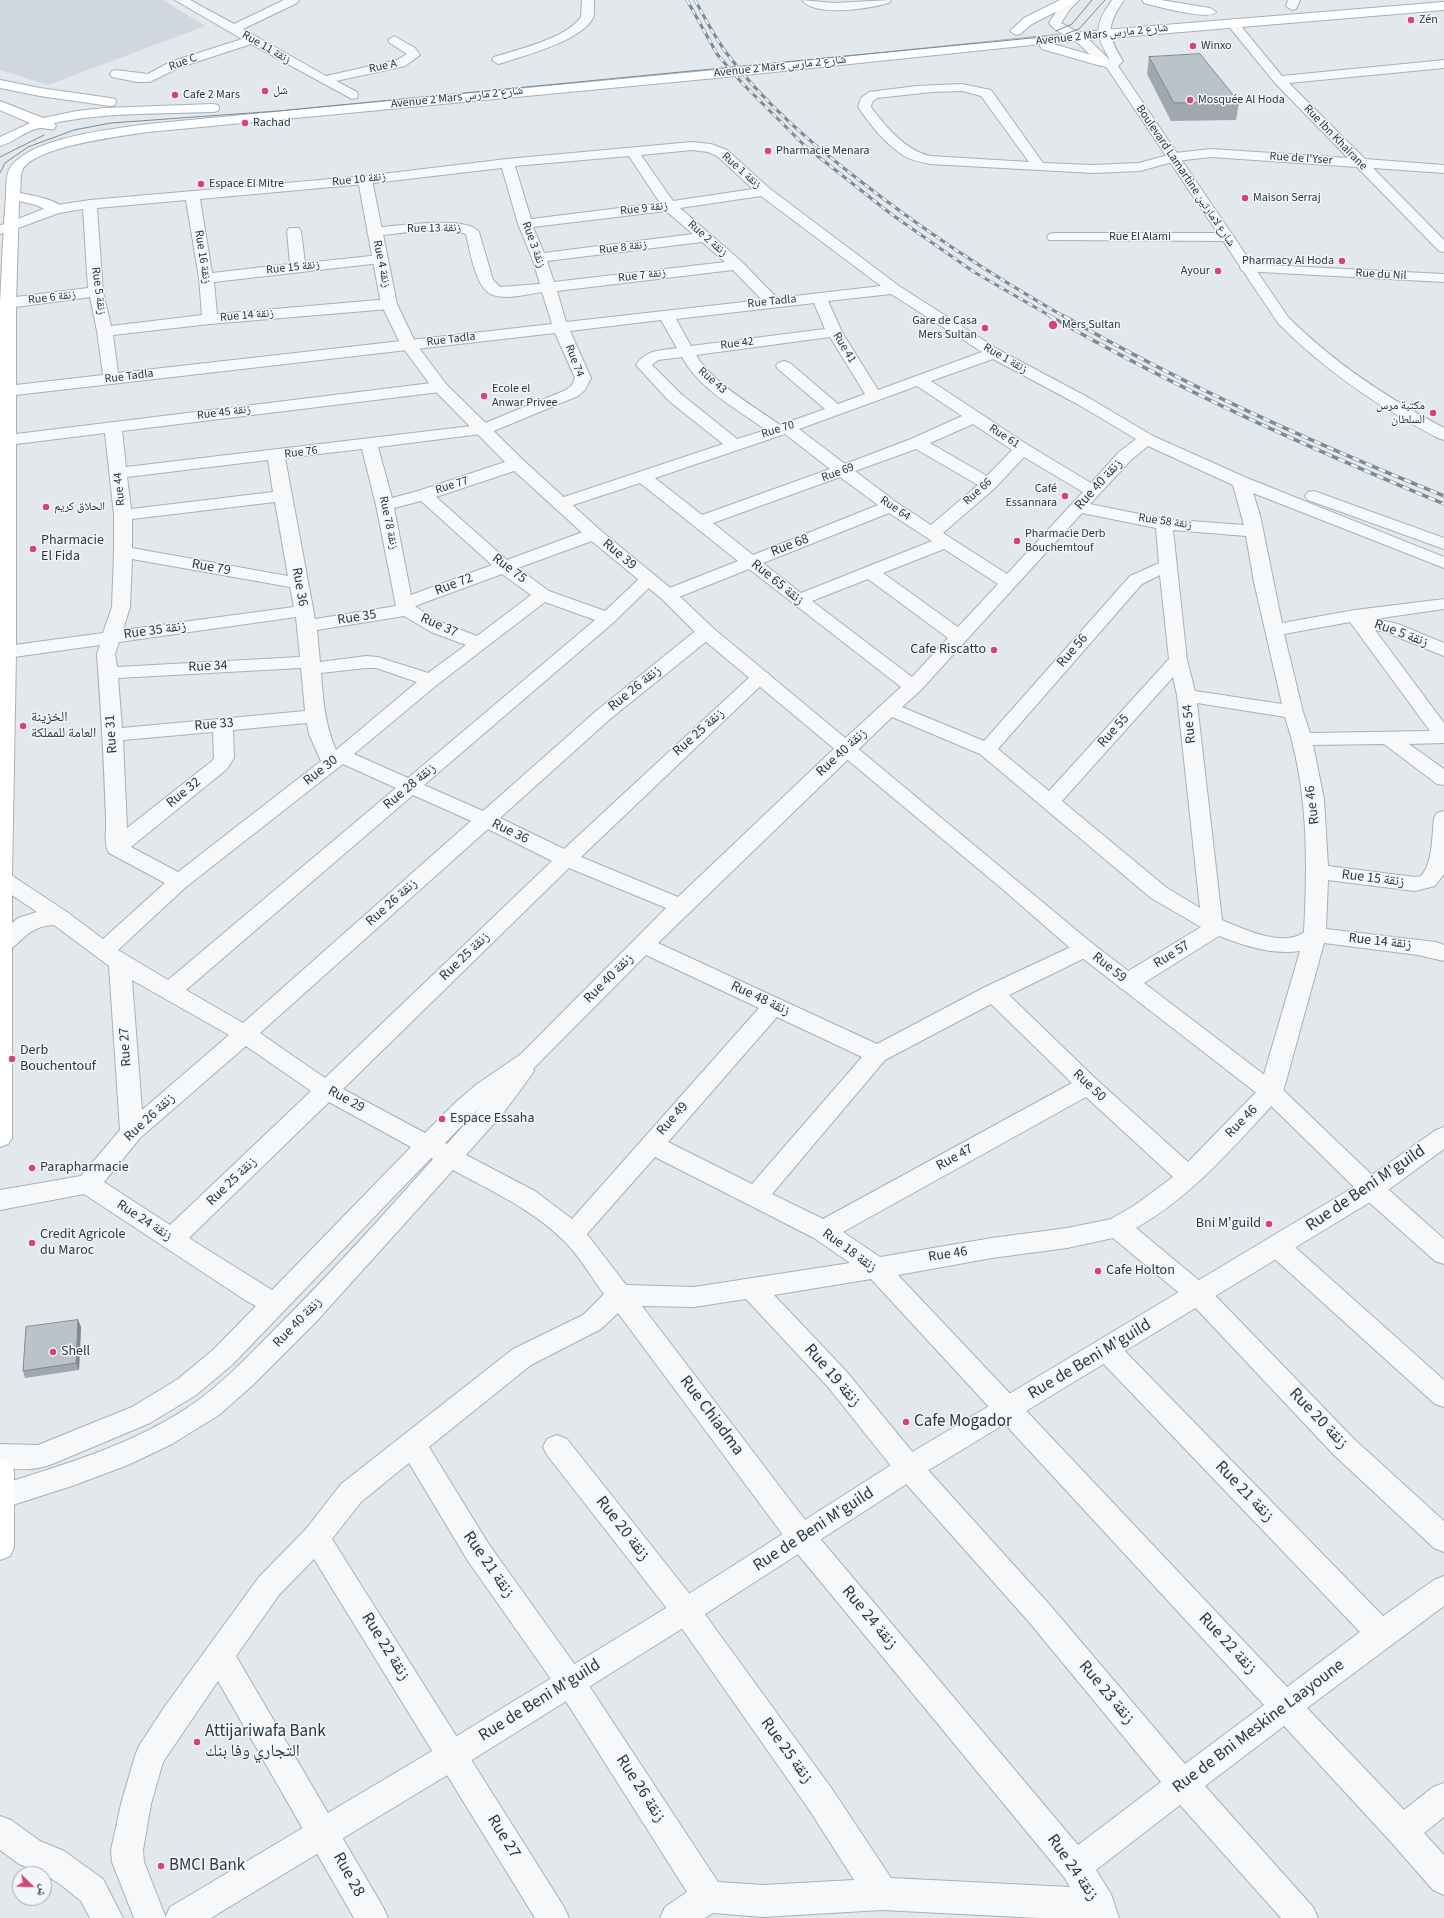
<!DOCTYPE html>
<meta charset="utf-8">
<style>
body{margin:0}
#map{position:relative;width:1444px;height:1918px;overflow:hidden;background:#e3e8ec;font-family:"Source Sans 3","Noto Naskh Arabic",sans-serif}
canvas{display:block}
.north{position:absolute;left:12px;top:1866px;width:40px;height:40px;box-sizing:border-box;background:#f3f6f9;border:1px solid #a3aab1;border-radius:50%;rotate:113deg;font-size:11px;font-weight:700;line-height:16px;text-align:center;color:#2a3845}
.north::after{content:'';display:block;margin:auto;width:14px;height:18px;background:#d34671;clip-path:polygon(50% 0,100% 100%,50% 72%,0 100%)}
</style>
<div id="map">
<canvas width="1444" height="1918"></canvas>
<div class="north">ش</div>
</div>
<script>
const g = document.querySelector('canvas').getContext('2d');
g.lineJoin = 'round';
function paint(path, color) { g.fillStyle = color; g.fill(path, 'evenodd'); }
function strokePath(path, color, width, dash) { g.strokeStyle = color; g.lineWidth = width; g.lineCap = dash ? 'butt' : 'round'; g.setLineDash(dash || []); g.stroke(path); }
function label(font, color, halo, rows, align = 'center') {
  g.font = font + ' "Source Sans 3","Noto Naskh Arabic",sans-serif'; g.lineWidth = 3; g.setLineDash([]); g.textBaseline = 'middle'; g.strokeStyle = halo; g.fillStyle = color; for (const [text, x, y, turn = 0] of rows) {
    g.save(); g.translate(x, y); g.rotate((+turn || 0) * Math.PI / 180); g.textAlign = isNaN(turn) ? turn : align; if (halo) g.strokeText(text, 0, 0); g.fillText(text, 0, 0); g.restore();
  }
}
paint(new Path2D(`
 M0 0H163L205 26 48 85 0 70Z`), '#d1d7de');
const minor = new Path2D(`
 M175 0H190L234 24 284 0H299L297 3 243 29 326 76 397 60 407 54 390 43 388 40 394 36 415 48 420 55 405 66 336 81 357 92 358 95 357 98 352 99 251 44 178 68 150 82H137L112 77 110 74 112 71 116 70 148 74 170 62 242 39Z
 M582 0H594C594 6 595 13 593 18 581 41 526 55 502 63L498 64 492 60 494 57C519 49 565 39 581 17Z
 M802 0 834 3 891 0 889 3C871 8 815 18 802 0Z
 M1288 0H1300L1296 9 1292 10 1286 6Z
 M1232 19 1236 20 1282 76 1444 60V68L1289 83 1365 159 1444 165V173L1373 168 1444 240V252L1439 251 1357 167 1211 157 1176 161 1140 171 1093 173 930 164C922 162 913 161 906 157 887 146 870 125 858 107L861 98 869 92 916 86 962 84 991 90 1043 163 1093 165 1139 163 1175 153 1211 149 1348 158 1275 83 1226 23ZM962 91 981 96 1029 162 930 156C905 150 886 127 871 107L872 102 877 98 932 92Z
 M692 142 711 144 727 150 769 188 899 286 999 350 1091 399 1153 436 1247 478 1444 557V568L1253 493 1260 515 1282 623 1355 610 1444 599V609L1375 619 1398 624 1444 643V656L1385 632 1375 630 1444 723V743L1409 744 1444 769V785L1437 784 1384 744 1313 745 1324 799 1328 866 1415 877 1421 876C1433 863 1432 835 1434 818L1437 813 1444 811V874L1435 886 1415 891 1328 880 1326 929 1436 942 1444 945V961L1418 955 1324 943 1283 1092 1279 1098C1235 1145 1193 1196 1136 1228L1207 1287 1354 1439 1444 1521V1552L1434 1548 1334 1455 1189 1301 1113 1238 1067 1248 992 1258 898 1275 1287 1687 1360 1632 1098 1358 1094 1350 1098 1342 1107 1339 1116 1342 1383 1616 1434 1580 1444 1576V1606L1307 1708 1404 1810 1433 1787 1444 1783V1817L1424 1833 1444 1855V1895L1433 1890 1391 1842 1284 1726 1205 1786 1313 1907 1318 1918H1281L1180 1805 1096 1870 1111 1894 1119 1918H1040L882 1910 763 1917 713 1913 705 1918H660L665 1907 687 1892 560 1692 468 1561 409 1463 361 1502 332 1539 564 1907 569 1918H535L314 1559 279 1595 236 1656 383 1907 388 1918H354L218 1681 163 1762 151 1804 143 1850 144 1862 166 1918H134L112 1862 111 1850 121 1804 135 1756 139 1746 165 1706 259 1577 306 1529 341 1484 513 1349 583 1315 604 1294C591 1277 579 1255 563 1240 532 1209 491 1191 453 1170L315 1323 254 1384 219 1415 172 1444 128 1465 72 1486 0 1509V1485C65 1464 129 1446 187 1408 219 1387 245 1359 272 1332 328 1276 381 1218 433 1159L431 1158 232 1365 196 1395 150 1423 50 1465C33 1471 17 1469 0 1468V1444L38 1445 132 1407 178 1379 214 1349 256 1306 245 1300 84 1194 0 1210V1190L81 1176 120 1130 109 966 54 925C23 926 19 951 0 953V934L18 918 37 912 0 887V871L8 873 67 912 103 939 165 883 109 853C103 843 107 828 106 817 104 762 101 708 97 654L100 645 7 658 0 655V648L7 646 103 633 112 607 114 552V515L105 433 8 445 2 443 0 440 2 437 8 435 440 382 446 384 448 387 446 390 440 392 122 431 126 467 480 425 566 390 572 385 575 378 555 333 7 396 1 394 0 390 7 386 103 375 97 331 90 297 8 308 3 306 0 303 3 300 8 298 88 288 83 209 59 213 10 231 5 230 3 227 5 224 51 206 90 200 365 176 507 159ZM692 150 708 152 717 156 753 189 673 201 641 155ZM629 156 660 203 531 219 515 166ZM502 168 518 224 532 258 540 284 500 287 493 280 479 232C467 215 394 226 374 228L369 229 367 232 369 235 374 236C399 234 442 225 466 234 470 250 475 289 493 295 508 300 527 294 542 292L552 324 118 373 113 335 210 324 389 309 394 307 397 304 394 301 389 299 217 314 214 282 380 263 385 262 387 259 385 256 380 255 305 263 301 231 299 228H289L287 231 290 264 212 273 200 199 365 184ZM761 196 881 286 777 298 742 262 680 208ZM186 200 199 278 202 315 111 326 103 292 97 208ZM666 211 693 234 544 253 533 227ZM702 242 725 262 554 282 547 261ZM733 270 762 300 566 322 557 291ZM891 294 982 352 878 390 842 332 828 301ZM814 303 825 329 691 346 676 319ZM661 320 677 348C659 351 647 349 636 365L669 401 723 444 555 500 552 504 555 508 561 509 640 483 738 561 662 591 659 595 662 599 668 600 674 599 749 569 901 687 839 744 678 897 581 857 770 677 768 673 761 671 754 673 564 849 500 818 609 720 713 636 715 632 713 628 706 626 699 628 595 712 483 811 424 785 614 622 657 580 654 576 648 575 642 576 605 611 549 591 518 568 600 538 603 534 600 530 594 529 588 530 507 560 436 497 523 468 525 464 523 460 517 459 511 460 418 491 392 498 378 447 489 433 578 396 585 390 591 378 570 331ZM830 337 865 394 838 404 790 363 784 361 778 363 776 366 778 369 825 409 780 425C754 406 712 383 696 355ZM682 357C699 389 737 409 766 430L737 439 681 394 652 365 658 360ZM993 359 1079 405 1136 439 1119 452 1091 483 1028 445 931 381ZM917 386 962 416 911 439 845 464 799 429ZM973 424 1012 450 987 476 930 443ZM785 434 830 469 702 515 655 478ZM1148 446 1233 485 1244 525 1164 519 1090 504 1131 460ZM362 449 376 505 396 606 315 619 285 458ZM916 449 978 485 931 525 896 502 855 471ZM1024 457 1083 492 1007 574 943 533 995 488ZM268 460 273 492 131 509 127 477ZM840 477 878 505 753 555 713 523ZM421 501 492 565 411 595 394 508ZM275 502 288 576 132 548V519ZM889 513 932 541 801 593 763 563ZM1082 513 1156 528 1159 563 1130 576 984 741 902 707 920 691ZM1173 530 1246 536 1254 582 1282 704 1195 691 1187 660ZM944 549 998 584 958 627 883 573ZM132 559 290 587 294 607 123 630 130 607ZM502 574 531 595 477 636 433 619 415 606ZM1160 575 1169 659 1049 791 998 749 1142 584ZM868 579 948 638 912 677 812 601ZM545 602 595 620 408 778 354 754 438 684ZM404 616 431 632 466 645 428 673 378 657 366 656 320 662 317 630ZM296 617 300 657 117 667 115 654 119 642ZM1350 622 1430 731 1310 733 1303 712 1284 634ZM301 668 305 711 122 728 118 678ZM366 668H376L417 682 336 750C325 725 323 700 321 673ZM1173 677 1177 695 1200 908 1167 888 1062 801ZM1197 703 1285 717C1308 787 1308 859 1304 932 1284 948 1243 929 1222 920ZM892 717 980 754 1151 898 1201 927 1120 976 1117 982 1120 988 1128 990 1136 988 1219 936C1245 946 1272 955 1300 951L1260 1088 1188 1162 1096 1079 1009 995 1093 954 1096 949 1093 944 1085 941 1077 944 985 987 877 1044 658 943ZM307 723 309 734 321 761 178 872 131 847 227 769 234 758 233 730ZM213 732 214 758 212 761 127 828 123 740ZM343 764 396 788 168 980 118 950 186 887ZM413 795 471 821 243 1023 186 990ZM488 829 552 861 325 1078 260 1033ZM569 868 666 908 521 1054 477 1084 456 1102 425 1133 343 1089ZM646 955 759 1008 572 1219 535 1191 466 1155 504 1112 530 1077 534 1071 533 1069ZM132 980 229 1035 142 1110ZM991 1004 1072 1083 823 1219 772 1194 885 1060ZM777 1017 862 1057 752 1184 668 1142ZM246 1046 311 1091 170 1225 104 1182 140 1138ZM1086 1097 1173 1177 1135 1205 1111 1219 1067 1228 992 1238 880 1257 843 1232ZM329 1102 411 1147 272 1290 189 1238ZM482 1105 447 1144 445 1143ZM655 1157 814 1238 850 1263 694 1287 626 1285 587 1234ZM871 1279 1264 1705 1185 1764 1049 1604 919 1460 846 1371 774 1295ZM746 1299 828 1387 899 1476 1029 1622 1161 1782 1078 1845 812 1529 642 1306 694 1307ZM618 1313 792 1547 1064 1877 1070 1887 891 1878 832 1789 696 1602 567 1439 557 1435 547 1439 543 1447 547 1455 676 1620 810 1811 854 1880 763 1885 718 1882 580 1672 488 1543 429 1447 531 1365 601 1329Z
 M1054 233H1227L1232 234 1234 237 1232 240 1227 241 1049 240 1047 237 1049 234Z
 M1247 264 1444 274V282L1242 271 1240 268 1242 265Z
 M1314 491 1444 538V549L1308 500 1305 496 1308 492Z
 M1371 1180 1380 1182 1444 1239V1264L1435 1261 1362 1196 1359 1189 1362 1182Z
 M1277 1236 1286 1239 1444 1380V1407L1435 1404 1268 1253 1264 1246 1268 1239Z`);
const tertiary = new Path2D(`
 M1066 0H1079L1070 9 1061 23 1085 36 1110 60C1095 34 1094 25 1112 0H1124C1106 26 1107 35 1123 61L1118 66 1288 317C1334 363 1387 398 1444 428V440L1438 438C1379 407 1325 371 1278 323L1107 68C1093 62 1087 49 1075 41 1066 34 1056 33 1049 23L1061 4Z
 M365 176 370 177 372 180 397 304 416 344 446 384 523 460 600 530 674 591 713 628 1093 944 1279 1086 1372 1175 1436 1130 1444 1127V1149L1380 1196 919 1476 696 1620 464 1765 211 1918H165L170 1907 442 1745 676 1602 899 1460 1354 1187 1263 1098 1077 954 1000 887 699 636 662 599 588 538 511 468 434 390 401 345 381 304 358 180 360 177Z
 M10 223 15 224 17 227 15 230 0 234V225Z
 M0 1816 11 1820 40 1841 64 1851 103 1879 123 1918H90L81 1901 61 1885 44 1874 19 1864 0 1850Z`);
const secondary = new Path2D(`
 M1060 0H1075L1073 3 1032 24 1020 34 1016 35 1010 31 1024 18Z
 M1142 0H1161L1210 8 1216 12C1209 21 1156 6 1144 3Z
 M1444 2V10L1050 43 1105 59 1107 62 1101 66 1042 49 1040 46 1041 44 716 78 148 132C123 136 32 146 22 171 20 177 21 187 20 193 32 196 55 198 63 209L61 212H51L36 205 19 201 16 303V652L12 878V1138L8 1144 0 1147V303C2 267 3 232 6 196 6 190 6 176 9 170 27 137 114 129 148 124L716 70 1104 30Z
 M0 80 40 88 110 98 115 99 116 102 115 105 110 106 40 96 0 88Z
 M0 101 43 118 77 111 104 108 213 104 218 105 219 108 218 111 213 112C160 114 106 112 54 123L56 126 54 129C49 130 46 128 41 128 29 128 13 143 0 146V137L30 123 0 110Z
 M0 1459 10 1463 14 1471V1547L10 1556 0 1560Z`);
strokePath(minor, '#a8b0b7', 2);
strokePath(tertiary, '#a8b0b7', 2);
strokePath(secondary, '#a8b0b7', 2);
paint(minor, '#f6f8fa');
paint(tertiary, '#f6f8fa');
paint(secondary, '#fff');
strokePath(new Path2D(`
 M1056 31 1072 24 1092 0
 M0 157 44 135
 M0 173 5 163 28 147 74 130 111 123 278 111 1063 35 1079 29 1105 0`), '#7c8a96', 1);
const railFar1 = new Path2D(`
 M687 0 717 54 742 83 805 146 891 214 974 272 1052 317
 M695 0C705 18 715 38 728 55 764 103 811 143 859 180 924 231 993 276 1065 317`);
const rail = new Path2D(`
 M1050 316C1176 389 1310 448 1444 504
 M1064 316C1185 386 1314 443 1444 496`);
strokePath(railFar1, '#7c8a96', 3);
strokePath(rail, '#7c8a96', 3.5);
strokePath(railFar1, '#f3f6f9', 2, [5.5]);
strokePath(rail, '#f3f6f9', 2.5, [7]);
paint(new Path2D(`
 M1149 57 1239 102 1236 120 1171 121 1147 74Z
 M78 1320 81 1327 79 1370 25 1378 23 1371Z`), '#a0a7ae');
paint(new Path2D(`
 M78 1320 81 1327 79 1370 76 1363Z`), '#82888d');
const building = new Path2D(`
 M1200 54 1239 102 1174 103 1149 57Z
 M78 1320 76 1363 23 1371 26 1327Z`);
paint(building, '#bac2ca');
strokePath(building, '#82888d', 1);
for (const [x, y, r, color] of [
 [1411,20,4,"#d34671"],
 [1193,46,4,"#d34671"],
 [265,91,4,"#d34671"],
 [175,95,4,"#d34671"],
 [1190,100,4,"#d34671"],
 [245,123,4,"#d34671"],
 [768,151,4,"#d34671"],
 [201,184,4,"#d34671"],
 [1245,198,4,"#d34671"],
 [1342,261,4,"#d34671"],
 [1218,271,4,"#d34671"],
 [1053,325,5,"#d34671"],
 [985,328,4,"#d34671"],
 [484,396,4,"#d34671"],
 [1433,413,4,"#d34671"],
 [1065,496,4,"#d34671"],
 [46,507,4,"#d34671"],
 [1017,541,4,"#d34671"],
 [33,549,4,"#d34671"],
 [994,650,4,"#d34671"],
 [23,726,4,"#d34671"],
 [12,1059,4,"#d34671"],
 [442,1119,4,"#d34671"],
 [32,1168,4,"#d34671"],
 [1269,1224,4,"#d34671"],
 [32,1243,4,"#d34671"],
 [1098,1271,4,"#d34671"],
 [53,1352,4,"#d34671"],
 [906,1422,4,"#d34671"],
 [197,1742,4,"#d34671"],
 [161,1866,4,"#d34671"]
]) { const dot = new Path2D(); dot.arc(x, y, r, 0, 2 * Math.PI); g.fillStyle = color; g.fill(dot); strokePath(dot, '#f3f6f9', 1.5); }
label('12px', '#2a3845', '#f3f6f9', [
 ["Zén",1419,20],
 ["Winxo",1201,46],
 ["شل",273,91],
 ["Cafe 2 Mars",183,95],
 ["Mosquée Al Hoda",1198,100],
 ["Rachad",253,123],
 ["Pharmacie Menara",776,151],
 ["Espace El Mitre",209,184],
 ["Maison Serraj",1253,198],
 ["Pharmacy Al Hoda",1334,261,"right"],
 ["Ayour",1210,271,"right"],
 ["Gare de Casa",977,321,"right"],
 ["Mers Sultan",977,335,"right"],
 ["Mers Sultan",1062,325],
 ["Ecole el",492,389],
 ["Anwar Privee",492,403],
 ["مكتبة مرس",1425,406,"right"],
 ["السلطان",1425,420,"right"],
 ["Café",1057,489,"right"],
 ["Essannara",1057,503,"right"],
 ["الحلاق كريم",54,507],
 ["Pharmacie Derb",1025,534],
 ["Bouchemtouf",1025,548]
], 'left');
label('12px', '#2a3845', '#f3f6f9', [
 ["Avenue 2 Mars شارع 2 مارس",1102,35,-6],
 ["Rue 11 زنقة",266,48,30],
 ["Rue C",183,63,-21],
 ["Rue A",383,67,-12],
 ["Avenue 2 Mars شارع 2 مارس",780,67,-6],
 ["Avenue 2 Mars شارع 2 مارس",457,98,-6],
 ["Rue Ibn Khairane",1335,138,46],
 ["Rue de l'Yser",1301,159,4],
 ["Rue 1 زنقة",741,171,41],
 ["Boulevard Lamartine شارع لامارتين",1185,176,56],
 ["Rue 10 زنقة",359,180,-6],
 ["Rue 9 زنقة",644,209,-7],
 ["Rue 13 زنقة",434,229,-1],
 ["Rue El Alami",1140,237],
 ["Rue 2 زنقة",707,239,41],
 ["Rue 3 زنقة",533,245,70],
 ["Rue 8 زنقة",623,248,-7],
 ["Rue 16 زنقة",202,257,81],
 ["Rue 4 زنقة",381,264,78],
 ["Rue 15 زنقة",293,268,-6],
 ["Rue du Nil",1381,275,3],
 ["Rue 7 زنقة",642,276,-7],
 ["Rue 5 زنقة",98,291,82],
 ["Rue 6 زنقة",52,298,-7],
 ["Rue Tadla",772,302,-6],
 ["Rue 14 زنقة",247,316,-5],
 ["Rue Tadla",451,340,-7],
 ["Rue 42",737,344,-7],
 ["Rue 41",844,348,59],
 ["Rue 1 زنقة",1005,359,30],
 ["Rue 74",574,361,69],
 ["Rue Tadla",129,377,-7],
 ["Rue 43",712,381,41],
 ["Rue 45 زنقة",224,413,-7],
 ["Rue 70",778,430,-18],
 ["Rue 61",1004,437,33],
 ["Rue 76",301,453,-7],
 ["Rue 69",838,473,-20],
 ["Rue 77",452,486,-18],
 ["Rue 44",120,489,-96],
 ["Rue 66",978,492,-42],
 ["Rue 64",895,509,34],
 ["Rue 58 زنقة",1165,522,8],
 ["Rue 78 زنقة",388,523,78]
]);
label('14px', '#2a3845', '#f3f6f9', [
 ["Rue 40 زنقة",1099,485,-48],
 ["Rue 68",790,546,-21],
 ["Rue 39",619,555,40],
 ["Rue 79",211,568,10],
 ["Rue 75",509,569,37],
 ["Rue 65 زنقة",777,583,39],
 ["Rue 72",454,585,-21],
 ["Rue 36",299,587,80],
 ["Rue 35",357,618,-9],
 ["Rue 37",439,626,24],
 ["Rue 35 زنقة",155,631,-8],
 ["Rue 5 زنقة",1401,634,20],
 ["Rue 56",1073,651,-49],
 ["Rue 34",208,667,-3],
 ["Rue 26 زنقة",635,689,-39],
 ["Rue 54",1190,724,-96],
 ["Rue 33",214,725,-5],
 ["Rue 55",1114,731,-48],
 ["Rue 25 زنقة",699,733,-42],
 ["Rue 31",112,734,-94],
 ["Rue 40 زنقة",842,753,-43],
 ["Rue 30",321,771,-38],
 ["Rue 28 زنقة",410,787,-40],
 ["Rue 32",184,793,-39],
 ["Rue 46",1313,805,-97],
 ["Rue 36",510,832,26],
 ["Rue 15 زنقة",1373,879,7],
 ["Rue 26 زنقة",392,903,-42],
 ["Rue 14 زنقة",1380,942,6],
 ["Rue 57",1172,955,-32],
 ["Rue 25 زنقة",465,957,-44],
 ["Rue 59",1109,968,38],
 ["Rue 40 زنقة",609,979,-45],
 ["Rue 48 زنقة",760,999,25],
 ["Rue 27",126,1047,-94],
 ["Rue 50",1089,1086,43],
 ["Rue 29",346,1100,29],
 ["Rue 26 زنقة",150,1118,-43],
 ["Rue 49",673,1119,-48],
 ["Rue 46",1242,1122,-46],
 ["Rue 47",955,1158,-29],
 ["Rue 25 زنقة",232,1182,-44],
 ["Rue 24 زنقة",144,1221,33],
 ["Rue 18 زنقة",849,1251,36],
 ["Rue 46",948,1255,-9],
 ["Rue 40 زنقة",298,1323,-46]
]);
label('14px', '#2a3845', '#f3f6f9', [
 ["Pharmacie",41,541],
 ["El Fida",41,557],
 ["Cafe Riscatto",986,650,"right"],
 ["الخزينة",31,718],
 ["العامة للمملكة",31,734],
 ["Derb",20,1051],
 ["Bouchentouf",20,1067],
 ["Espace Essaha",450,1119],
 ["Parapharmacie",40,1168],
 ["Bni M'guild",1261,1224,"right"],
 ["Credit Agricole",40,1235],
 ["du Maroc",40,1251],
 ["Cafe Holton",1106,1271],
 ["Shell",61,1352]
], 'left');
label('17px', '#2a3845', '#f3f6f9', [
 ["Rue de Beni M'guild",1366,1189,-34],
 ["Rue de Beni M'guild",1090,1360,-31],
 ["Rue 19 زنقة",832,1376,49],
 ["Rue Chiadma",711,1416,53],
 ["Rue 20 زنقة",1318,1419,46],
 ["Rue 21 زنقة",1244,1492,46],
 ["Rue 20 زنقة",622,1529,52],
 ["Rue de Beni M'guild",814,1530,-33],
 ["Rue 21 زنقة",488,1565,55],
 ["Rue 24 زنقة",869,1618,50],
 ["Rue 22 زنقة",1227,1644,47],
 ["Rue 22 زنقة",385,1647,58],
 ["Rue 23 زنقة",1106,1693,50],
 ["Rue de Beni M'guild",540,1701,-32],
 ["Rue de Bni Meskine Laayoune",1259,1727,-37],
 ["Rue 25 زنقة",786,1751,54],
 ["Rue 26 زنقة",640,1789,57],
 ["Rue 27",503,1837,58],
 ["Rue 24 زنقة",1072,1868,55],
 ["Rue 28",348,1875,61]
]);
label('17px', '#2a3845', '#f3f6f9', [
 ["Cafe Mogador",914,1422],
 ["Attijariwafa Bank",205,1732],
 ["التجاري وفا بنك",205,1752],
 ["BMCI Bank",169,1866]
], 'left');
</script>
